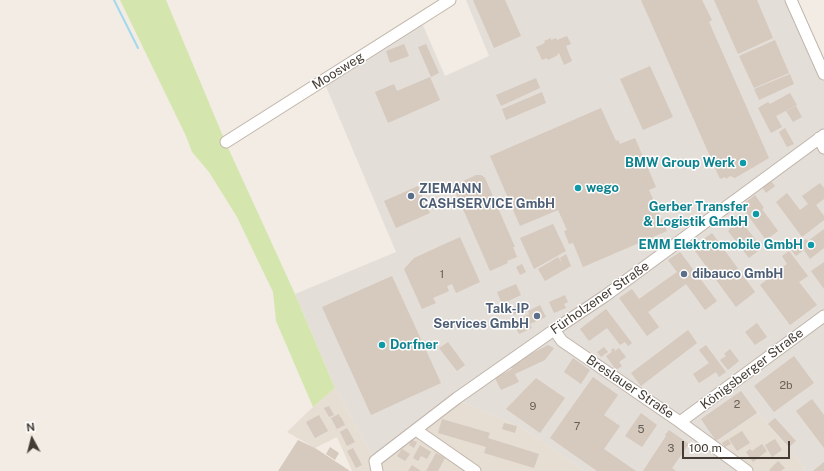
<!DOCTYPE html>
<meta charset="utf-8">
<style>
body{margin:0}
#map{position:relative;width:824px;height:471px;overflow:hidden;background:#f2ece4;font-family:"Public Sans",sans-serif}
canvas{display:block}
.north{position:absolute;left:12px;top:419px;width:40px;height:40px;-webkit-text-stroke:3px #fff;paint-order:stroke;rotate:353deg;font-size:11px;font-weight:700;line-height:16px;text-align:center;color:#443c34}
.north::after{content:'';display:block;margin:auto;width:14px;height:18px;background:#443c34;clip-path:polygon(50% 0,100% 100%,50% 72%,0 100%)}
.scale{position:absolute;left:682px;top:441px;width:108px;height:18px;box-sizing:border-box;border:2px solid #443c34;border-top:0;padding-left:5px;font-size:12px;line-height:14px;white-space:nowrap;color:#443c34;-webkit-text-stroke:3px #fff;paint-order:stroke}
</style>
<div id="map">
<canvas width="824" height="471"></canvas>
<div class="north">N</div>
<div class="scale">100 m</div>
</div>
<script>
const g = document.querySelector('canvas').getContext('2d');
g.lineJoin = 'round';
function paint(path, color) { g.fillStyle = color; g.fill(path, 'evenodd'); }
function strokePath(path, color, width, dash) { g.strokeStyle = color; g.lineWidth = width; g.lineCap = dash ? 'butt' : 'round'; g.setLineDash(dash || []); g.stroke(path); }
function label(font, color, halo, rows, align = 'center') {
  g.font = font + ' "Public Sans",sans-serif'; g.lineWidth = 3; g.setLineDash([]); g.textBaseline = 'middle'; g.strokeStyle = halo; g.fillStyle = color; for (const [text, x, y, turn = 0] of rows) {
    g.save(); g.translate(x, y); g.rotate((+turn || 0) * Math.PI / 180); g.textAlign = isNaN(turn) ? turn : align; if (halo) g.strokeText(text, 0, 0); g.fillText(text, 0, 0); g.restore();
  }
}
paint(new Path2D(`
 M335 388 375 461 453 398 522 428 584 471H352L337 437 315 448 287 432 313 407Z
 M758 413 805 468 801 471H747L715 444Z`), '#e6ddd3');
paint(new Path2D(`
 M466 0H796L824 60V471H801L805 468 758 413 716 444 747 471H584L522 428 453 398 375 461 335 388 295 294 396 252 322 77 419 16 445 76 489 56Z`), '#e4ded9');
paint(new Path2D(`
 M120 0H166L225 141 295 294 335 388 313 407 276 321 273 292 237 217 209 172 192 152 186 136Z`), '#d4e6ad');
strokePath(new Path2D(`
 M114 0 138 48`), '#a1d9ee', 2);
paint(new Path2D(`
 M473 0H505L521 36 494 48Z
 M641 0H702L712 20 709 22 769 158 735 178 730 176 726 179 725 177 720 179Z
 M714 0H757L773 38 738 54Z
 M567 36 571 44 566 46 572 61 564 65 559 53 557 54 558 55 548 60 547 58 542 60 536 47 545 43 544 41 551 38V40L556 38 557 40Z
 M775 40 789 73 754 88 739 56Z
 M404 44 409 56 390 63 386 51Z
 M426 44 439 73 431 77 418 47Z
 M650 66 673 117 643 130 620 79Z
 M790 74 794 84 759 100 754 89Z
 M430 77 440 100 388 123 375 92 394 84 397 91Z
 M536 78 540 88 501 106 496 95Z
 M542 92 546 103 506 120 502 109Z
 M790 93 797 105 776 116 782 127 771 133 758 108 768 102 770 104Z
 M796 106 802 117 793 122 786 111Z
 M601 108 616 141 618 140 620 144 635 138 656 187 649 190 667 231 583 267 573 243 569 244 564 231 567 230 558 210 520 226 490 156Z
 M785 128 794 144 787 147 779 132Z
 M476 175H481L485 178 515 247H513L517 257 507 261 508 263 490 271 453 186Z
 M771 181 775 186 766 193 762 187Z
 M820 183 824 188V199L816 205 824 216V220L802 237 776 202 787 193 800 210 808 204 802 196Z
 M418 186 430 213 396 228 384 201Z
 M755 195 764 208 762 209 778 231 766 240 741 206Z
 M735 216 740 222 741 221 762 248 749 258 728 231 730 229 725 223Z
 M553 224 566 251 534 269 520 238Z
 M824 229V248L810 259 804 250 796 256 791 250 806 239 808 241Z
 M712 233 755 292 736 307 692 247Z
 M460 237 480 282 456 293 452 284 447 286 449 291 433 298 436 303 422 309 404 269 414 258Z
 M789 251 808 276 799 282 817 305 790 325 760 285 787 264 782 256Z
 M680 252 717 301 705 310 686 284 648 312 659 327 647 336 619 298 632 289 639 299 677 272 668 260Z
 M566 254 571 266 545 281 538 269 558 257 562 263 560 258Z
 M824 262V289L811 271Z
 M522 264 526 272 520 275 516 267Z
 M392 276 441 383 371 415 322 307Z
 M516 284 521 295 502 304 497 292Z
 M565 295 568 302 564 304 566 308 554 313 549 302Z
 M518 305 521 312 514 315 511 308Z
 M540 305 546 317 530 324 532 328 519 334 513 322 529 314 528 311Z
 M606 309 632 343 628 346 625 342 620 345 607 328 589 341 580 329Z
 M757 323 767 337 755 345 745 332Z
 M688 330 697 343 641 386 631 373Z
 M448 342 465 365 457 371 439 348Z
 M548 345 554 348 545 360 515 374 519 382 501 390 495 378 512 369 511 367 523 360V358Z
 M706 345 726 372 719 377 716 372 699 383 693 374 709 363 699 350Z
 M604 347 608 352 601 357 597 352Z
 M614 348 615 351 619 348 626 357 619 362 622 366 616 370 606 356 612 352 611 350Z
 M730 349 739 361 728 370 720 360 726 356 724 354Z
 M794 356 814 383 774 412 754 386Z
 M573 358 590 370 581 384 564 372Z
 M593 377 618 395 604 415 620 426 604 449 636 471H597L550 438Z
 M536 378 565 398 540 433 506 409Z
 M741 391 757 413 716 441 701 419Z
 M812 399 824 415V448L796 411Z
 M329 406 334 415 329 417 324 408Z
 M641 413 657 425 642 447 625 436Z
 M339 414 340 417H341L345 425 337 429 331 418Z
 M319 415 328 431 315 438 306 422Z
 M775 418 796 441 789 447 768 424Z
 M442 419 490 433 488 438 539 454 534 468 484 453 486 447 438 433Z
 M504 423 517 426 515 433 502 429Z
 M347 428 355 442 347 446 340 432Z
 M669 430 689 444 672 468 676 471H643L666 436 665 435Z
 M742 431 750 443 737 451 729 439Z
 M728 439 731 444 725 447 722 443Z
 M775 439 782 450 772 457 765 445Z
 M298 440 315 448 350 471H278Z
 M412 440 417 442 414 448 409 445Z
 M762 444 767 451 753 462 746 452 750 449 752 451Z
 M420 445 431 452 427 459 421 456 418 461 413 458Z
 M330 447 339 453 335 460 326 454Z
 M353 448 362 465 356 468 347 451Z
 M402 449 410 454 405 461 397 456Z
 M436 453 445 458 438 471H426Z
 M778 461 785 468 781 471H770L769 470Z
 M824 462V471H813Z
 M412 465 421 471H408Z`), '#d6c9bd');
const minor = new Path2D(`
 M791 0 824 74
 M819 138 824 148
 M226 142 450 0
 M554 330 562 341 680 422 747 471
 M680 422 824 316
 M416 430 475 471
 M377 471 375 461 457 398 554 330 605 296 824 135`);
strokePath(minor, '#c0b5aa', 13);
strokePath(minor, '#fff', 11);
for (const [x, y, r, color] of [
 [743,163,4,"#0f9aa8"],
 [578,188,4,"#0f9aa8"],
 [411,196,4,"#5c6f8a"],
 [756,214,4,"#0f9aa8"],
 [811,245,4,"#0f9aa8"],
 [684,274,4,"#5c6f8a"],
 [537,316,4,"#5c6f8a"],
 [382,345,4,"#0f9aa8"]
]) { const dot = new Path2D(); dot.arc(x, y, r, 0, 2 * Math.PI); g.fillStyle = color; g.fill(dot); strokePath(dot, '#fff', 1.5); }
label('11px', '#685f56', null, [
 ["1",442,275],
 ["2b",786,386],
 ["2",737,405],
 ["9",533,407],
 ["7",577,427],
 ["5",641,430],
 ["3",671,449]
]);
label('13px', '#443c34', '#fff', [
 ["Moosweg",338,71,-32],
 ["Fürholzener Straße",600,298,-35],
 ["Königsberger Straße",752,369,-37],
 ["Breslauer Straße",630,387,34]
]);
label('bold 13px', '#0d838f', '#fff', [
 ["BMW Group Werk",735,163],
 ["wego",586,188,"left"],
 ["Gerber Transfer",748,207],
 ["& Logistik GmbH",748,222],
 ["EMM Elektromobile GmbH",803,245],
 ["Dorfner",390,345,"left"]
], 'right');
label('bold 13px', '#4e5e75', '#fff', [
 ["ZIEMANN",419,189],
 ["CASHSERVICE GmbH",419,204],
 ["dibauco GmbH",692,274],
 ["Talk-IP",529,309,"right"],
 ["Services GmbH",529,324,"right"]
], 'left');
</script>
